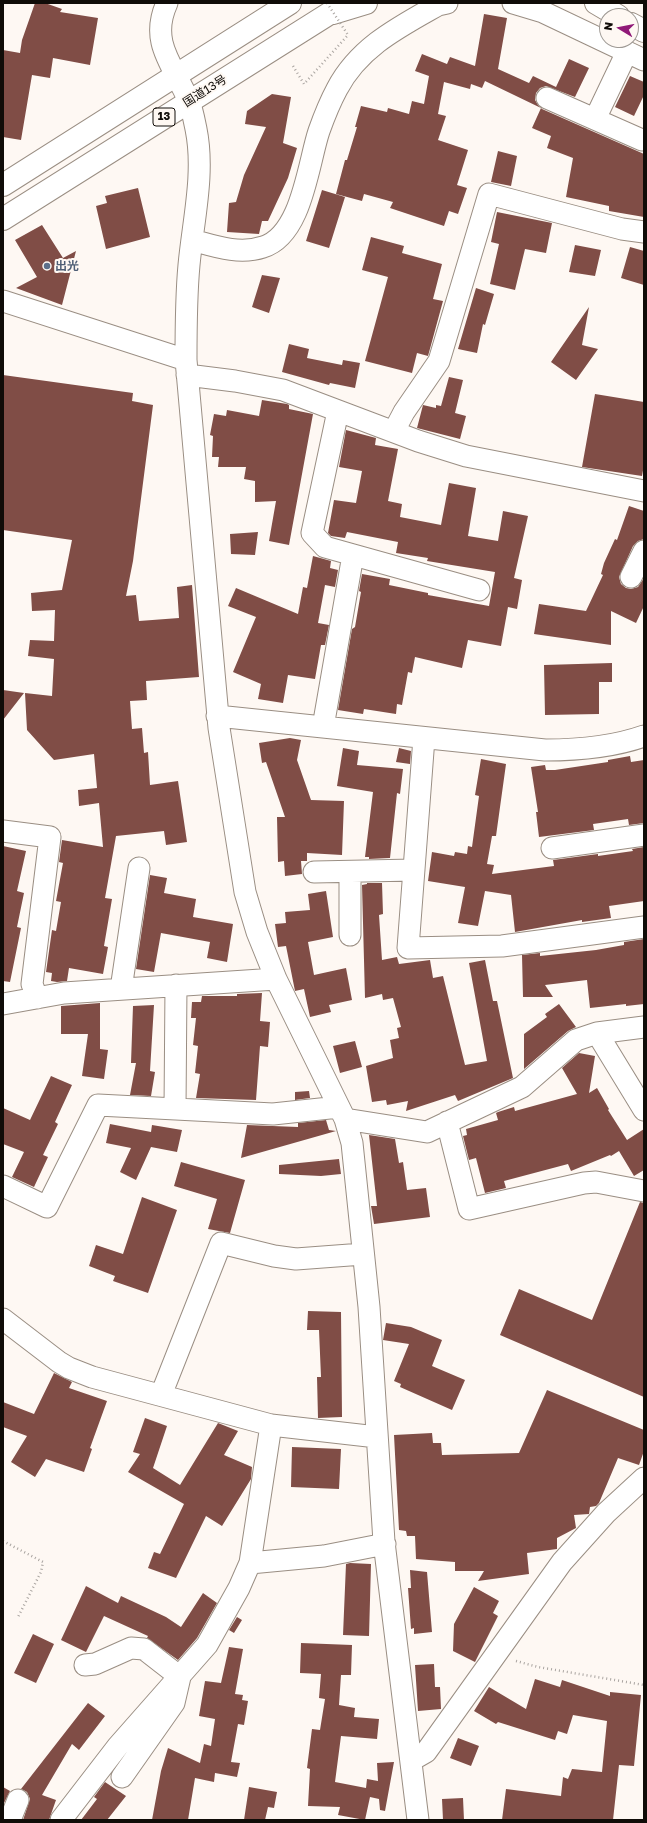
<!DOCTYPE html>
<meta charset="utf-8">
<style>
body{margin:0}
#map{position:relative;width:647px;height:1823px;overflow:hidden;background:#fef8f3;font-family:"Golos Text",sans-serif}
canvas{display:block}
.frame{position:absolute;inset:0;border:4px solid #100c08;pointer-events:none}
.north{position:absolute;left:599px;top:8px;width:40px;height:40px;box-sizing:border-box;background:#fef8f3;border:1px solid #9f9a95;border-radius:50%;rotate:280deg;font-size:11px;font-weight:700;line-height:16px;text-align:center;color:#100c08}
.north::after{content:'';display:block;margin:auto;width:14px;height:18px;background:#901978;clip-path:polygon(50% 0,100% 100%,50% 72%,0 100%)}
</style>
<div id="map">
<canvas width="647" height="1823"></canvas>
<div class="frame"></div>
<div class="north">N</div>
</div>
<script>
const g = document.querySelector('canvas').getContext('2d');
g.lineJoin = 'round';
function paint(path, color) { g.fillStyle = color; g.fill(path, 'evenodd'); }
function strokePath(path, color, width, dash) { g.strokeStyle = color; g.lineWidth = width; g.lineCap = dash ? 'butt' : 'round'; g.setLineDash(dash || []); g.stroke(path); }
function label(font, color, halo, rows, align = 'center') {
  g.font = font + ' "Golos Text","Noto Sans JP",sans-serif'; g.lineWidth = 4; g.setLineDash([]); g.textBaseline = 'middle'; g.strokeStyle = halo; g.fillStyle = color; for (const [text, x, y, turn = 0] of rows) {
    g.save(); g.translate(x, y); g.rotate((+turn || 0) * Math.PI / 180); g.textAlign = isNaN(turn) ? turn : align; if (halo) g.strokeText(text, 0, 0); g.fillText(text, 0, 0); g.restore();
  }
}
paint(new Path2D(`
 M35 3H45L62 9 60 12 98 18 90 65 53 58 50 78 32 75 21 140 3 137V50L20 53 22 40Z
 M484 14 507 18 498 69 529 83 533 76 556 87 569 59 589 68 575 97 546 86 540 88 536 93 535 100 538 105 542 109 644 154V217L609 211V206L566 197 573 158 547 148 551 136 532 128 541 108 485 81 482 88 471 84 470 89 444 82 438 114 446 116 438 140 468 150 457 185 467 188 458 214 449 211 444 226 390 208 393 202 364 194 362 201 336 194 345 160H347L357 127H355L361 106 387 112 388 108 409 114 412 101 424 104 429 76 415 71 422 54 447 64 450 57 475 66Z
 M630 76 644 82V95L634 116 615 107Z
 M272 94 291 97 283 143 297 148 288 178 268 221H262L259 234 227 232 229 203 236 202 244 175 266 127 245 124 247 111Z
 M498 151 517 156 511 186 491 182Z
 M138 188 150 237 106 249 96 206 107 203 105 196Z
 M322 190 345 197 329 248 306 241Z
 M497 212 552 223 546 253 525 249 515 290 490 284 499 244 491 242Z
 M42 225 63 258 76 251 62 305 16 288 37 277 15 240Z
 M371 237 404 246 402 253 442 264 433 299 443 301 428 356 417 353 412 373 365 361 388 277 362 270Z
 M575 245 601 250 595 276 569 272Z
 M630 247 644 251V285L621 278Z
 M262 275 280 278 269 313 252 307Z
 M476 288 494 294 485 325 483 324 477 353 458 349Z
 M589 307 582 345 598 349 576 380 551 362Z
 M289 344 309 349 307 358 342 365 343 360 360 363 355 388 330 383 329 385 282 372Z
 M3 375 133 393 132 401 153 405 133 561 126 596 136 595 139 621 179 618 177 587 192 585 199 677 146 681 147 700 130 701 132 729 142 728 144 753 148 752 150 785 178 781 187 842 166 845 164 831 116 836 105 898 112 899 104 946 108 947 103 974 69 968 67 981 57 982 51 981 52 973 46 972 52 930 56 931 61 902 56 901 63 863 59 862 62 840 103 847 99 803 79 806 78 790 97 788 94 754 54 760 27 730 25 693 52 696 54 659 28 656 30 640 54 641 55 610 32 611 31 593 62 590 72 540 3 530Z
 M449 377 463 380 455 413 466 416 460 439 417 428 423 405 436 408V405L441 406Z
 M595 394 644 402V465L642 476 582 467Z
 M262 400 287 404 289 405V409L313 414 289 545 269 541 276 501 255 502V481L244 479 246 467H218L219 457H212L213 436 210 435 214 414 226 416 227 410 259 416Z
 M346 430 376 438 375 445 398 449 388 501 402 504 400 517 441 525 449 483 476 488 468 536 498 541 503 511 528 516 514 578 522 580 517 609 508 607 501 646 468 640 462 668 415 657 412 673 408 672 402 705 397 704 396 714 364 709 363 714 338 710 352 629 355 627 361 592 359 591 362 574 390 579 389 585 428 593V595L489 606 495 572 427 561 428 558 396 553 398 542 347 532 345 538 331 536 328 533 334 500 356 503 362 471 339 467Z
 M629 506 644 511V539L638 541 633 546 619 577 621 584 626 588 631 589 638 587 644 578V606L636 623 611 611V645L534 634 539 604 586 611 603 575 601 574 604 563 615 539 617 540Z
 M258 532 255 555 231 554 230 534Z
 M313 556 331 561 330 568 338 570 335 587 325 585 318 623 329 625 325 645H321L315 679 288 675 283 703 258 699 261 684 233 672 256 617 228 606 236 588 298 614 303 587 307 588Z
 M612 663V682H599V714L545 715 544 665Z
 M3 690 24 693 3 720Z
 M290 738 301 740 297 760 311 800 344 801 342 855 307 853V861H301L302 874 285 876 284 861 278 862 277 817H285L266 762 262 763 259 743Z
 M343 748 359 751 357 765 403 769 400 794 397 793 390 858 369 859V857H365L373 792 337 786Z
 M399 748 411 751 410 764 396 762Z
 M630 756 631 762 644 760V823L629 825 628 819 593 824 594 830 539 837 536 812H538L531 767 545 765 546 770H555L608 762V760Z
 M481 759 506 764 496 836H492L487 864 494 865 492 874 554 866 553 860 598 854V856L633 851 632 849 644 847V901L609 906 611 918 582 922V920L515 932 511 895 485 891 478 926 458 923 465 887 428 881 432 852 454 856 455 852 467 854 468 846 472 847 479 796 475 795Z
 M3 846 26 851 17 891 24 893 17 927 21 928 10 982 3 981Z
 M150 875 167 878 164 893 196 899 193 917 233 924 227 962 207 958 210 942 161 933 154 972 136 969Z
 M367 883H382L383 914 379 915 382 960 397 957 399 964 430 960 433 978 443 976 465 1065 487 1061 469 963 485 960 493 1001H497L513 1078 458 1101 455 1095 406 1111 408 1101 387 1105 386 1100 372 1102 366 1066 393 1058 390 1040 399 1038 397 1028 401 1027 393 998 383 1000 382 994 365 998 362 885 367 884Z
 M326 891 333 937 308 942 314 975 346 968 352 1000 329 1005 331 1012 310 1017 304 989 295 991 286 946 278 947 275 924 286 923 285 912 310 910 308 894Z
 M644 939V1004L626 1006V1004L590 1008 587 980 545 985 553 997H523L522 955 540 953V956L596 950 624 945V942Z
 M262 993 260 1021 270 1022 268 1047 260 1046 256 1100 196 1098 200 1074 195 1073 198 1046 193 1045 196 1018H191L192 1002H201L202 996H237V994Z
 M100 1003V1049L108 1050 104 1079 82 1076 88 1034H61V1006Z
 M559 1004 576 1027 568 1031 524 1069V1034L547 1017 545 1014Z
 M154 1005 150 1071 155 1072 151 1096 130 1095 136 1063H131L133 1006Z
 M355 1041 362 1067 340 1073 333 1046Z
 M579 1053 595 1056 589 1093 597 1088 609 1109 608 1110 627 1140 644 1129V1170L634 1176 619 1151 611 1156 610 1155 571 1171 568 1164 504 1181 506 1188 485 1193 476 1158 469 1160 463 1136 467 1135 466 1129 498 1120 496 1113 498 1112 514 1107 515 1111 577 1094 562 1068Z
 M51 1076 72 1085 55 1122 58 1124 43 1155 48 1157 34 1187 12 1177 24 1152 3 1144V1108L30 1120Z
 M309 1091 310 1098 295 1100V1092Z
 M326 1120 329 1130 336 1131 241 1158 247 1125 298 1127V1123Z
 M110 1124 151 1132 152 1125 182 1130 177 1152 151 1147 136 1180 120 1172 131 1148 106 1143Z
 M369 1135 395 1139 399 1163 403 1162 407 1190 426 1188 430 1217 374 1224 371 1206H377Z
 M339 1159 341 1174 321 1176 279 1174V1165Z
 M181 1162 245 1180 230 1233 208 1229 217 1199 174 1186Z
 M142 1197 177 1210 148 1293 113 1281 115 1276 89 1266 96 1245 123 1254Z
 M640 1202 644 1203V1397L500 1335 519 1289 592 1320Z
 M308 1311 341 1312 342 1417 318 1418 317 1377H321L319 1330H307Z
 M386 1323 411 1327 442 1340 432 1366 465 1380 452 1410 400 1387 401 1384 394 1381 409 1344 383 1340Z
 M54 1373 72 1382 69 1388 107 1401 90 1448 92 1449 84 1472 46 1459 35 1477 11 1462 27 1436 3 1427V1402L34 1414Z
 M547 1390 644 1430V1451L639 1465 618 1458 599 1503 596 1506 590 1507 589 1514 574 1515 576 1528 557 1538V1549L527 1553 529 1574 478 1581 484 1571H455V1562L416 1559 415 1536H407L406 1531 399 1530 394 1435 432 1433 433 1443H441L442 1455 519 1453Z
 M145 1418 167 1426 153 1468 180 1485 218 1423 238 1431 224 1455 252 1467 251 1479 222 1526 206 1516 176 1578 148 1568 154 1552 160 1554 184 1504 128 1472 140 1454 133 1452Z
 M292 1447 341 1449 339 1489 291 1487Z
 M350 1563 371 1564 369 1636 343 1635 346 1564Z
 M410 1570 427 1572 432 1632 414 1634V1628L411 1629 408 1588H411Z
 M86 1586 118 1603 121 1596 166 1617 181 1627 203 1593 217 1603 197 1638 178 1660 147 1638 148 1636 104 1616 86 1652 61 1640Z
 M474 1587 499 1601 493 1613 498 1616 475 1662 453 1651 454 1624Z
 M237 1617 242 1620 234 1633 229 1630Z
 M33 1634 54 1644 36 1683 14 1673Z
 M301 1643 352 1645 351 1675H341L339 1705 355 1708 354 1717 379 1719 377 1739 341 1736 335 1782 366 1788 367 1779 378 1781 377 1763 394 1762 385 1811 380 1810 379 1799 370 1797 365 1820 338 1815 340 1807 308 1806 310 1769 307 1768 312 1729 320 1730 325 1699 319 1698 321 1674 300 1673Z
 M229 1647 243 1649 235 1694 243 1695 242 1700 248 1701 244 1725 238 1724 231 1762 240 1763 237 1777 215 1773 214 1782 195 1778 188 1820H152L161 1771 168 1748 200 1763 204 1744 211 1746 215 1719 199 1716 205 1681 221 1683Z
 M434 1664 435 1687H440L441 1709 418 1711 415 1665Z
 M535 1679 560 1687 562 1680 610 1696V1692L641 1695 634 1766 619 1765 613 1820H502L506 1789 561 1796 563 1777 568 1779 572 1769 602 1772 607 1721 573 1715 567 1734 558 1731 555 1740 498 1722 496 1724 474 1711 489 1687 526 1709Z
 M88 1703 105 1716 79 1750 72 1744 42 1795 56 1800 49 1820H23L30 1799 27 1792 21 1789Z
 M458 1738 479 1746 471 1766 450 1758Z
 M105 1782 126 1796 107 1820H81L97 1799 94 1797Z
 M3 1787 10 1791 3 1805Z
 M249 1787 277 1792 274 1808 268 1807 265 1820H244Z
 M463 1798 464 1820H443L442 1799Z`), '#804d46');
const minor = new Path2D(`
 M167 3C149 42 173 65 188 99 192 108 194 119 196 129 205 173 193 221 189 265 186 297 186 328 186 360L219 728 245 892 257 932 276 979 345 1119 352 1143 369 1307 384 1542 418 1820
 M513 3 543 12 644 60
 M547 98 642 140
 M595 119 627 52
 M192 240C214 246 239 255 263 247 302 235 308 164 319 131 324 117 330 102 337 89 359 47 399 27 438 5L447 3
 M3 301 186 360
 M187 375 235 381 283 390 418 441 466 456 644 491
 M338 411 312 533 325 547 479 590
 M394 431 404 412 439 361 489 194 622 229 644 232
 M631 577 644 551
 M217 716 545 750C578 750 613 747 644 736
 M323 727 353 555
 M424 738 408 948 502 946 644 927
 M3 831 50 837 32 984 37 998
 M552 848 644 835
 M314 872 414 870
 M350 872V935
 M121 989 139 868
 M3 1004 64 993 276 979
 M597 1033 644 1110
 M175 1109 176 985
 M345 1119 427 1132 522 1087 576 1040 597 1033 644 1027
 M447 1122 469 1209 584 1183 596 1182 644 1191
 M3 1186 47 1207 98 1105 273 1114 339 1107
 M3 1319 59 1362 69 1368 92 1377 271 1425 377 1437
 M161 1395 221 1243 274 1256 296 1259 363 1254
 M250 1563 324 1556 385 1544
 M85 1665 95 1664 131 1648 144 1649 180 1677 174 1703 122 1777
 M412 1760 426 1752 562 1562 606 1513 644 1478
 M10 1820 18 1800
 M61 1820 118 1746 207 1645 239 1588 250 1563 271 1425`);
const highway = new Path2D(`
 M596 3 618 16
 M333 13 366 3
 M631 24 644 31
 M3 185 290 3
 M3 219 346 3`);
strokePath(minor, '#9a8e83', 23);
strokePath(highway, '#9a8e83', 24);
strokePath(new Path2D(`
 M293 66 304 84 348 35
 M3 1541 43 1562 41 1572 18 1617
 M516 1661 538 1667 644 1685`), '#a9a4a0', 2.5, [1, 3]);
strokePath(minor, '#fff', 21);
strokePath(highway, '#fff', 22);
strokePath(new Path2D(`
 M327 3 348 35`), '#a9a4a0', 2.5, [1, 3]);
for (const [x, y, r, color] of [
 [47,266,4,"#5c6f8a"]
]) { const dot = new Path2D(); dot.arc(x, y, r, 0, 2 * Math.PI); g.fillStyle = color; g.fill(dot); strokePath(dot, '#fef8f3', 1.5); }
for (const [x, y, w] of [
 [164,117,22]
]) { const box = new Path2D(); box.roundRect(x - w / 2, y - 9, w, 18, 3); g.fillStyle = '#fef8f3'; g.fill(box); strokePath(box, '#100c08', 1); }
label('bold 11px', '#100c08', null, [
 ["13",164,117]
]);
label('12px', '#100c08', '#fef8f3', [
 ["国道13号",205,91,-32]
]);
label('bold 12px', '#4e5e75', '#fef8f3', [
 ["出光",55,266]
], 'left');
</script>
